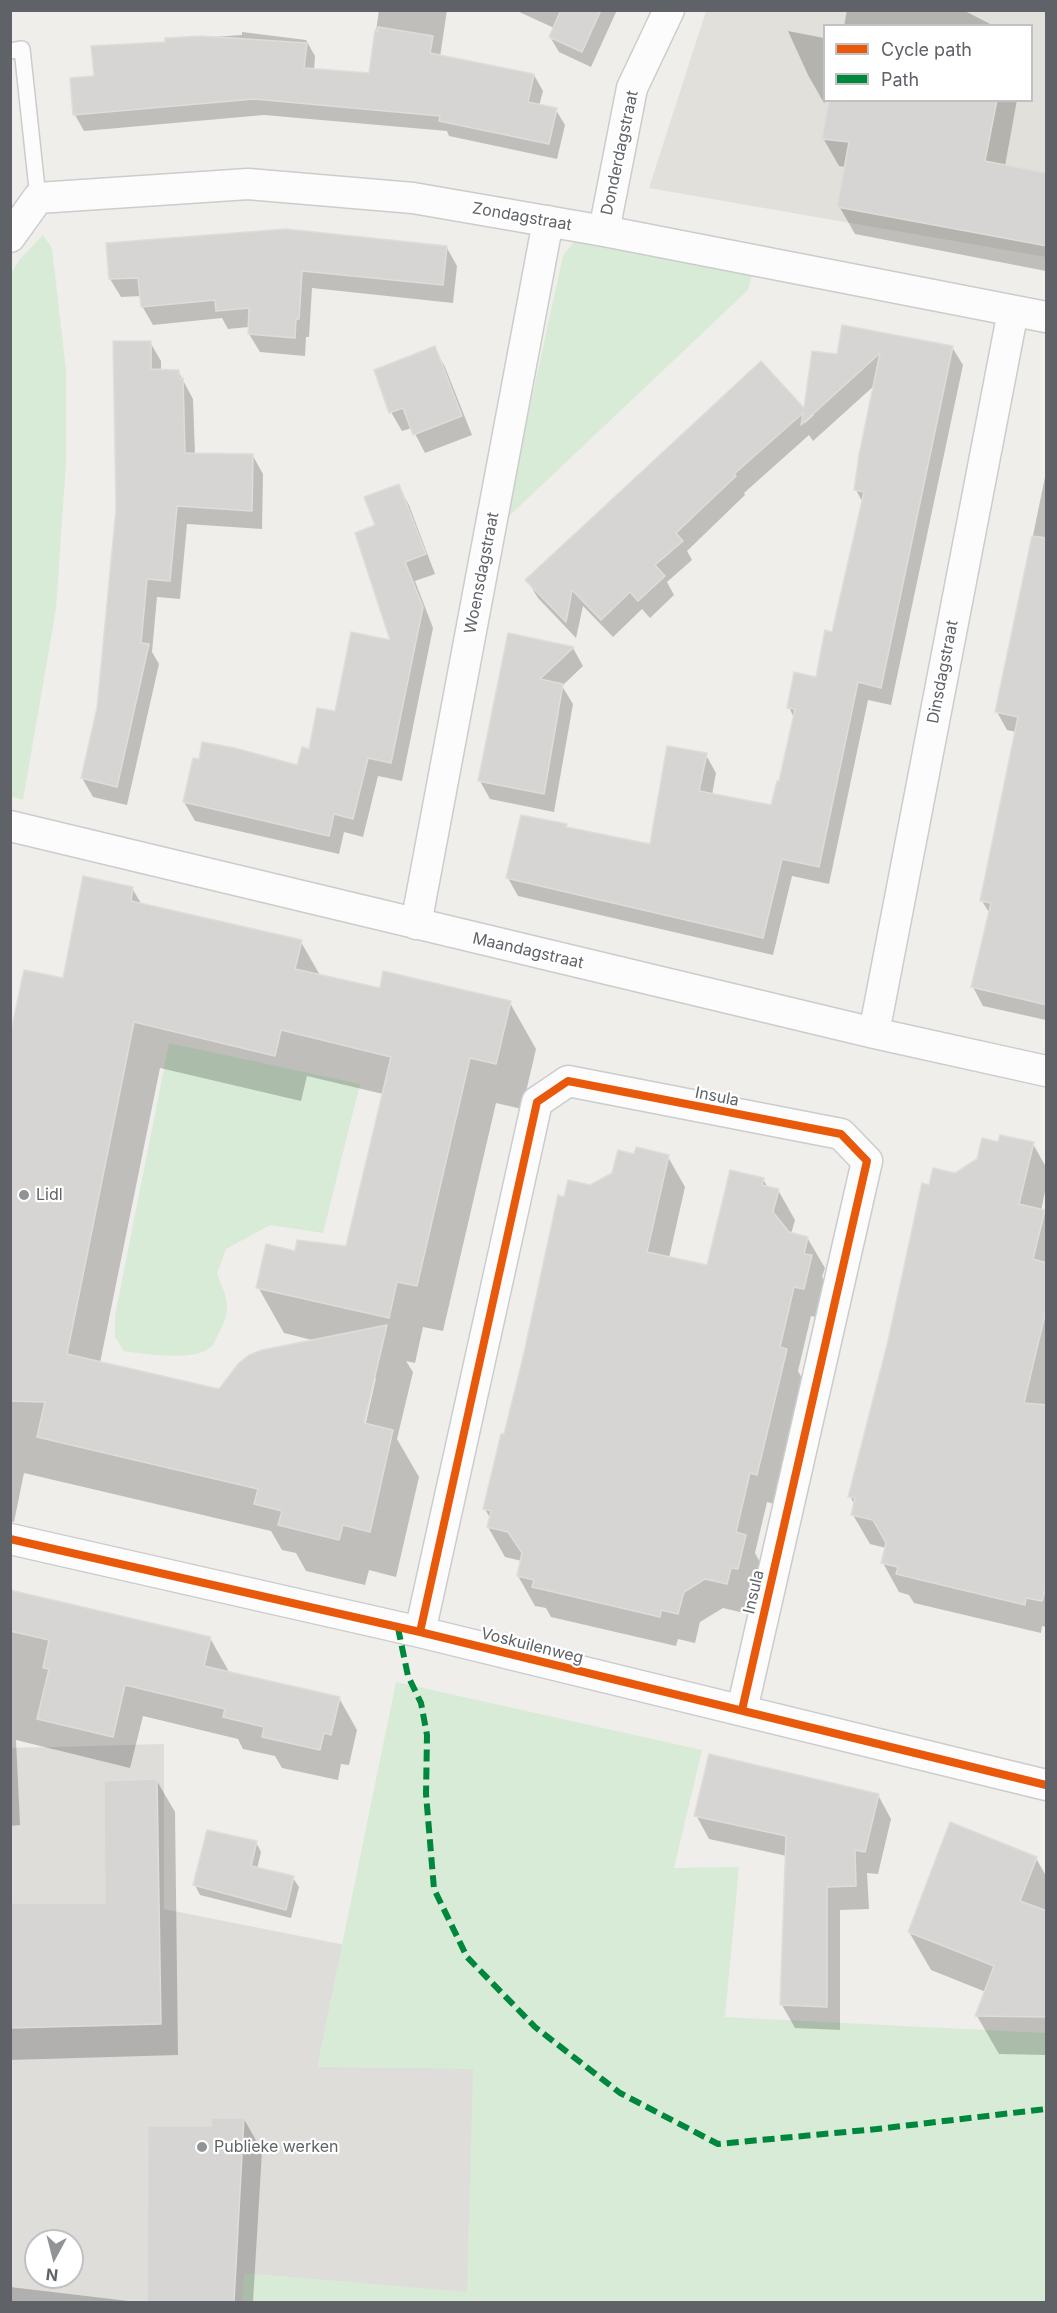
<!DOCTYPE html>
<style>
body{margin:0}
#map{position:relative;width:1057px;height:2313px;overflow:hidden;background:#efeeea;font-family:Inter,sans-serif}
canvas{display:block}
.frame{position:absolute;inset:0;border:12px solid #5f6368;pointer-events:none}
.legend{position:absolute;left:823px;top:24px;width:210px;height:78px;box-sizing:border-box;background:#fff;border:2px solid #bfc1c3;margin:0;padding:8px 10px;list-style:none;font-size:18px;color:#5f6368}
.legend li{display:flex;align-items:center;gap:12px;height:30px}
.legend b{width:30px;border:2px solid #bfc1c3}
.north{position:absolute;left:24px;top:2229px;width:60px;height:60px;box-sizing:border-box;background:#fff;border:2px solid #bfc1c3;border-radius:50%;rotate:187deg;font-size:16px;font-weight:700;line-height:24px;text-align:center;color:#5f6368}
.north::after{content:'';display:block;margin:auto;width:21px;height:27px;background:#919496;clip-path:polygon(50% 0,100% 100%,50% 72%,0 100%)}
</style>
<div id="map">
<canvas width="1057" height="2313"></canvas>
<div class="frame"></div>
<ul class="legend">
<li><b style="height:8px;background:#e8590c"></b>Cycle path</li>
<li><b style="height:8px;background:#00873e"></b>Path</li>
</ul>
<div class="north">N</div>
</div>
<script>
const g = document.querySelector('canvas').getContext('2d');
g.lineJoin = 'round';
function paint(path, color) { g.fillStyle = color; g.fill(path, 'evenodd'); }
function strokePath(path, color, width, dash) { g.strokeStyle = color; g.lineWidth = width; g.lineCap = dash ? 'butt' : 'round'; g.setLineDash(dash || []); g.stroke(path); }
function label(font, color, halo, rows, align = 'center') {
  g.font = font + ' Inter,sans-serif'; g.lineWidth = 4.5; g.setLineDash([]); g.textBaseline = 'middle'; g.strokeStyle = halo; g.fillStyle = color; for (const [text, x, y, turn = 0] of rows) {
    g.save(); g.translate(x, y); g.rotate((+turn || 0) * Math.PI / 180); g.textAlign = isNaN(turn) ? turn : align; if (halo) g.strokeText(text, 0, 0); g.fillText(text, 0, 0); g.restore();
  }
}
paint(new Path2D(`
 M164 1744V1909L345 1945 489 2051 484 2302H11L10 1748ZM36 2241H72V2277H36Z`), '#dfddda');
paint(new Path2D(`
 M706 11H1046V257L649 188ZM824 26H1032V100H824Z`), '#e2e0da');
paint(new Path2D(`
 M43 235 52 248 66 370V463L56 609 23 800 10 796V275L20 259Z
 M584 241 752 274 748 290 505 520 563 256 573 243Z
 M169 1043 360 1084 323 1233 270 1225 226 1249 217 1273C226 1298 233 1306 220 1331 217 1335 215 1344 211 1347 195 1362 144 1354 124 1351L115 1337V1316Z
 M396 1682 702 1750 674 1868 739 1867 725 2017 1046 2033V2302H242L244 2273 467 2292 473 2069 317 2067Z`), '#d8ebd6');
paint(new Path2D(`
 M379 10H447L440 57 534 75 543 91 539 106 556 110 565 125 557 159 449 136 447 131 264 115 84 131 75 115 72 79 96 78 167 43V40L242 35V32L306 40 315 56 314 70 370 75Z
 M515 10H617L591 67 559 52 550 37 554 28Z
 M847 10H963L994 26H844Z
 M788 31 824 38V100H828L824 103 808 75Z
 M830 100H1017L1005 166 1046 174V271L855 234 839 206 846 167 839 166 823 138Z
 M108 244 447 248 457 266 453 303 312 288 309 337H306L305 356 260 352 249 334V327L228 329 222 318 153 325 142 306 141 296 121 297 110 279Z
 M150 342 161 361V371H178L193 399 195 454 253 456 263 474 262 529 187 524 180 599 157 597 152 652 159 664 127 805 93 797 82 778 98 708Z
 M952 347 963 365 891 705 868 700 829 884 792 876 773 955 518 896 508 878 566 825 568 829 651 846 706 755 716 773 712 795 773 807 781 783 794 718 789 707 817 678 833 634 863 503 856 490 875 385 813 441 809 435 744 493 745 495 687 551 692 560 667 582 674 595 650 618 642 609 613 637 583 606 576 638 538 598 527 580 805 411 838 356ZM812 413 814 415 805 423V419Z
 M434 348 445 367 472 435 425 453 412 428 402 431 391 412Z
 M1046 472V828L1016 732 1007 730 997 712Z
 M398 486 409 505 435 574 415 581 433 628 402 781 378 776 363 837 344 832 339 854 195 821 184 802 298 767 336 713 392 642 377 526Z
 M509 635 573 648 583 666 562 686 573 704 554 812 490 799 480 781Z
 M1046 867V1020L983 1006 973 987 990 914 982 901Z
 M132 888 142 905 301 942 321 977 381 990 510 1003 536 1049 522 1109 496 1103 443 1331 423 1327 415 1363 406 1361 413 1372 397 1439 419 1477 396 1577 369 1570 365 1585 306 1571 296 1553 282 1550 271 1531 24 1473 14 1522 10 1521V1043L64 980ZM160 1068 301 1101 307 1076 383 1094 347 1248 296 1253 258 1287 284 1333 316 1341 220 1391 100 1363ZM373 1378H376L364 1431 361 1430Z
 M999 1144H1033L1046 1167V1187L1041 1211 1046 1212V1627L1042 1626 1041 1633 914 1603 909 1595 899 1592 883 1563 886 1548 870 1544 853 1515 855 1506 850 1496 930 1187 955 1175Z
 M635 1156 668 1157 685 1187 669 1258 708 1267 763 1179 768 1188 778 1190 795 1220 791 1234 808 1239 825 1268 822 1277 828 1286 820 1318 811 1316 798 1371 803 1380 774 1504 767 1502 755 1553 762 1566 754 1599 748 1597 744 1613 723 1608 700 1622 695 1643 678 1639 676 1646 551 1617 546 1608 535 1606 518 1576 522 1561 505 1557 488 1527 490 1518 485 1509 566 1198 613 1174Z
 M10 1591 210 1638 228 1670 227 1673 339 1698 357 1730 349 1765 341 1764 338 1780 282 1768 275 1756 243 1749 238 1739 143 1716 130 1768 16 1740 20 1825 10 1826Z
 M157 1781 175 1812 178 2055 10 2060V1905H106Z
 M878 1795 891 1819 878 1874 867 1873 869 1909 840 1910V2030L795 2028 782 2005 787 1856 709 1839 696 1815Z
 M256 1842 261 1852 257 1869 293 1878 299 1887 291 1918 200 1895 195 1885Z
 M1036 1858 1046 1876V2055L999 2054 977 2016 986 1992 931 1970 909 1932Z
 M244 2119 262 2151 253 2302H149L150 2127H213Z
 M10 2287 137 2302H10Z`), '#0003');
const building = new Path2D(`
 M561 10H601L582 52 549 37Z
 M378 27 433 36 430 53 534 74 528 102 557 108 549 144 439 121 440 116 254 99 73 115 70 78 94 76 91 46 165 42V38L201 36 307 43 304 68 369 73 375 30 378 31Z
 M829 100H997L985 161 1047 173V246L837 207 849 142 822 139Z
 M286 229 447 246 443 285 302 271 299 319H296L295 338 248 334 249 308 216 311 215 300 141 307 138 278 109 279 106 243Z
 M842 325 953 346 881 688 858 682 819 867 782 859 763 938 506 878 521 815 567 824 566 827 650 844 667 746 707 753 699 791 771 805 777 781H779L795 709 787 708 794 672 816 677 825 630 832 632 864 492 854 490 859 455 880 353 801 425 803 413 734 474 736 476 676 533 683 541 655 565 665 576 638 601 630 592 601 620 572 590 566 622 525 580 761 361 804 408 812 351 837 354Z
 M113 341H151V369L179 370V378H183L185 453 253 454 252 511 177 506 170 581 147 579 141 643 149 644 117 787 81 778 97 708 116 509Z
 M435 346 462 416 413 435 403 408 389 413 374 370Z
 M399 484 426 554 405 562 423 607 391 763 368 758 353 819 334 814 329 836 183 802 193 758 199 759 202 742 235 748 297 765 302 747 309 749 317 708 335 711 351 632 390 640 355 533 375 525 364 497Z
 M1032 536 1047 538V1005L971 987 991 903 980 901 1018 717 995 712Z
 M508 633 574 647 540 679 563 684 544 794 478 781Z
 M83 876 133 887 131 901 302 940 295 969 380 988 383 971 511 1001 496 1064 470 1058 417 1286 397 1282 389 1318 256 1288 266 1244 295 1251 297 1240 346 1246 391 1057 281 1030 275 1056 134 1022 67 1354 219 1389 238 1364 249 1355 262 1350 387 1325 364 1423 393 1430 370 1532 343 1525 339 1540 278 1525 282 1511 254 1504 258 1489 37 1437 45 1402 10 1401V1036L24 970 63 978Z
 M1000 1135 1034 1142 1019 1204 1045 1210 1033 1259 1047 1263V1306L1024 1403 1047 1405V1584L1042 1601 1026 1598 1025 1605 896 1574 898 1567 881 1563 886 1543 873 1520 851 1515 855 1498 848 1497 888 1341 922 1183 929 1185 933 1168 955 1173 977 1159 982 1138 998 1142Z
 M636 1147 669 1155 647 1252 707 1265 730 1170 764 1178 762 1185 779 1189 773 1212 789 1232 808 1237 804 1254 812 1255 804 1289 794 1287 780 1347 787 1349 757 1475 750 1473 736 1532 746 1535 738 1569 731 1568 727 1584 705 1579 684 1592 678 1614 661 1610 660 1617 532 1587 534 1580 517 1576 522 1553 508 1532 487 1527 491 1511 483 1509 501 1434H504L524 1353 558 1195 564 1197 568 1180 590 1185 612 1173 618 1150 634 1154Z
 M10 1590 211 1637 204 1666 340 1697 331 1735 324 1733 320 1750 262 1737 264 1727 223 1717 225 1709 125 1685 113 1737 37 1719 49 1669 43 1668 49 1640 10 1631Z
 M709 1754 879 1794 865 1852 855 1850 856 1886 827 1887V2007L780 2005 786 1836 694 1816Z
 M157 1779 161 2024 10 2028V1903H105L104 1781Z
 M950 1822 1037 1857 1020 1901 1047 1911V2017L975 2016 994 1966 908 1932Z
 M207 1830 257 1841 251 1866 294 1876 286 1910 193 1885Z
 M211 2118H244L234 2302H147L148 2126H211Z`);
paint(building, '#d6d5d3');
strokePath(building, '#deddd9', 1.5);
const service = new Path2D(`
 M10 51 22 49 38 198`);
const minor = new Path2D(`
 M604 231 632 88 669 10
 M10 237 38 198 248 184 413 198 604 231 1046 317
 M10 826 874 1033 1046 1071
 M416 924 548 221
 M874 1033 1013 311
 M10 1539 420 1632 1046 1785
 M420 1632 537 1102 568 1081 841 1134 867 1161 742 1710`);
strokePath(service, '#cbcccc', 18);
strokePath(minor, '#cbcccc', 33);
strokePath(service, '#fdfcfc', 15);
strokePath(minor, '#fdfcfc', 30);
strokePath(new Path2D(`
 M398 1628 408 1676 421 1703 427 1735 426 1794 434 1889 467 1957 535 2027 620 2093 718 2144 877 2129 1046 2109`), '#00873e', 6, [12, 6]);
strokePath(new Path2D(`
 M10 1539 420 1632 1046 1785
 M420 1632 537 1102 568 1081 841 1134 867 1161 742 1710`), '#e8590c', 8);
for (const [x, y, r, color] of [
 [24,1195,6,"#919496"],
 [202,2147,6,"#919496"]
]) { const dot = new Path2D(); dot.arc(x, y, r, 0, 2 * Math.PI); g.fillStyle = color; g.fill(dot); strokePath(dot, '#fff', 2); }
label('16px', '#5f6368', '#fff', [
 ["Donderdagstraat",620,153,-78],
 ["Zondagstraat",522,217,10],
 ["Woensdagstraat",482,573,-79],
 ["Dinsdagstraat",943,672,-79],
 ["Maandagstraat",528,951,13],
 ["Insula",717,1097,11],
 ["Insula",754,1592,-77],
 ["Voskuilenweg",532,1646,14]
]);
label('16px', '#5f6368', '#fff', [
 ["Lidl",36,1195],
 ["Publieke werken",214,2147]
], 'left');
</script>
